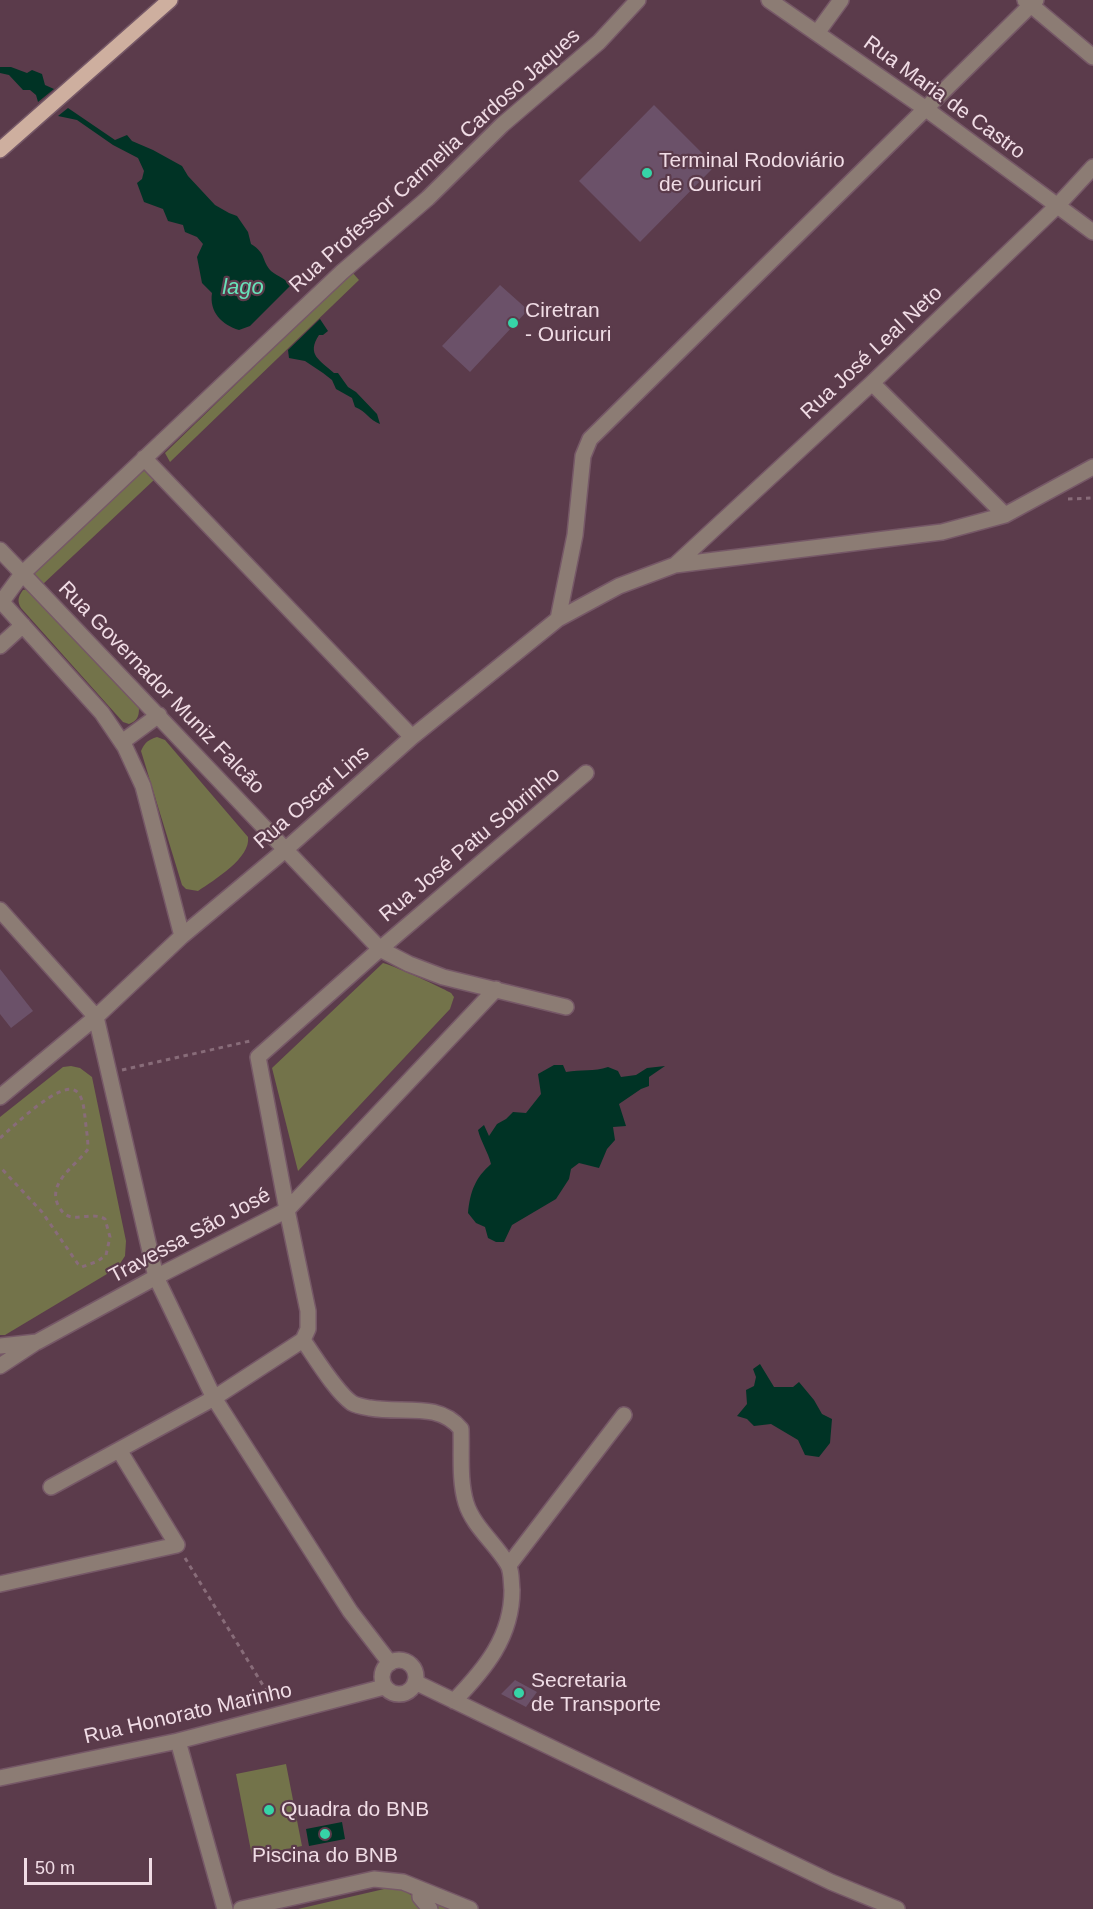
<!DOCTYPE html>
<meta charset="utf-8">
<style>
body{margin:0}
#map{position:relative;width:1093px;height:1909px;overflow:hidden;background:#5b3b4b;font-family:Arial,sans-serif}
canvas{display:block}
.scale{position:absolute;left:24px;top:1858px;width:128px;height:27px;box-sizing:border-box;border:3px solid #f0dce5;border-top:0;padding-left:8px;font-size:18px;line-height:21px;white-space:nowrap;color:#f0dce5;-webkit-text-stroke:4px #5b3b4b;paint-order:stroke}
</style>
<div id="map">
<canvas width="1093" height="1909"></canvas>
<div class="scale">50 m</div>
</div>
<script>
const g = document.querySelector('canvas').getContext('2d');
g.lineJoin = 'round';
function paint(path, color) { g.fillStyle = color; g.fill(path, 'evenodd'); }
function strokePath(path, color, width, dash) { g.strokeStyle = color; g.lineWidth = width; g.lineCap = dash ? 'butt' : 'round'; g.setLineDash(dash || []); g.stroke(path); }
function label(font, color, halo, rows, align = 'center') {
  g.font = font + ' Arial,sans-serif'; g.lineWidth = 4.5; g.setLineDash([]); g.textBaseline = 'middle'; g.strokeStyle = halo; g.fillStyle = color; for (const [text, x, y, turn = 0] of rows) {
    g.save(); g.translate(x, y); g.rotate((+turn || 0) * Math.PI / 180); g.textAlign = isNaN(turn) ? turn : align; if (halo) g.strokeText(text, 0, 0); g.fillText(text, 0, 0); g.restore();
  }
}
paint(new Path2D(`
 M352 272 359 280 170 462 165 453Z
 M144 469 154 480 43 584 33 572Z
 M29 589 34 592 139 708C139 717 137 721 129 724L123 722 21 608C17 601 18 597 23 590Z
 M157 737 165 740 248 837C251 858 214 880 198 891L186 889 182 885 141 751C145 742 148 740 157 737Z
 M383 963C389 964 439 986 447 991 452 993 451 993 454 997L450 1009 298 1171 272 1068Z
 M71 1066 80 1068 92 1077 126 1241 125 1256 117 1268 5 1335H0V1117L63 1067Z
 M286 1764 302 1846 252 1856 236 1774Z
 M397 1886 417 1899 468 1909H298Z`), '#73734a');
paint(new Path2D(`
 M0 67H11L27 73 32 70 42 74 45 85 54 89 38 102 36 95 30 90H23L9 75 0 73Z
 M68 108 115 140 127 135 132 141 153 150 182 166 188 176 215 205 229 213 237 216 248 232 251 244C267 254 261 260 271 271 278 277 286 278 290 286L250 326 239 330C222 325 209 312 212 293L202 283 197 257 203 244 197 237 185 232 183 225 168 221 163 209 144 202 137 183 142 179 144 171 138 158 113 145 77 120 58 116Z
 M320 319 328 331 323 335H319C306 355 320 360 334 373H338L348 387 356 392 377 414 380 424C369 420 366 411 355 407L352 398 336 389 332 380 323 373 305 361 289 358 288 350Z
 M554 1065H563L566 1072C581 1069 594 1072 608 1067L618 1071 621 1077 636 1075 647 1068 665 1066 649 1077V1086L641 1089 619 1104 626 1126 613 1127 615 1140 607 1149 599 1168 579 1163 571 1169 569 1179 556 1199 512 1225 504 1242H496L488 1238 485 1227 476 1223 468 1213C470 1192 475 1178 491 1164 488 1152 481 1142 478 1130L484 1125 489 1136 497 1124 506 1119 513 1112 526 1113 541 1094 538 1074Z
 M760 1364 774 1387H793L799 1382 814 1400 822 1414 832 1419 830 1443 819 1457 805 1455 798 1440 771 1424 754 1426 747 1419 737 1416 747 1404 746 1390 754 1386 756 1377 753 1369Z
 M342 1822 345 1839 309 1846 306 1829Z`), '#003325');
paint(new Path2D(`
 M654 105 715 166 640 242 579 181Z
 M500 285 528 310 470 372 442 346Z
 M0 969 33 1011 11 1028 0 1014Z
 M515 1680 537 1692 526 1707 501 1694Z`), '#6b5169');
const minor = new Path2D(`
 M769 0 926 109 1093 232
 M1025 0 1093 57
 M817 33 841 0
 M872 383 1005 515
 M144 458 412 737
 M0 550 380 949 409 964 443 977 566 1007
 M675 565 872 383 1057 206 1093 167
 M0 600 102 713 125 747 143 786 182 936
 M0 604 22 574 342 272 428 198 502 125 599 42 638 0
 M558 619 575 535 583 456 590 439 1036 0
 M0 646 23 625
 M122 742 159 715
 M0 910 96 1017 156 1277 214 1398 350 1611 390 1663
 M0 1097 96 1017 182 936 285 850 412 737 558 619 619 586 675 565 942 532 1005 515 1093 467
 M303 1340C315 1357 336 1392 352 1403 357 1406 364 1407 370 1408 402 1414 438 1401 461 1429 462 1453 459 1480 466 1503 473 1526 495 1543 507 1563 512 1570 511 1582 512 1590 512 1637 485 1669 454 1701
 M0 1346 37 1342 156 1277 287 1210 496 989
 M0 1366 35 1343
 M51 1487 214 1398 303 1340 308 1329V1311L287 1210 258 1057 380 949 586 773
 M509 1565 624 1415
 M0 1584 177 1545 119 1450
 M382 1677a17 17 0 1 1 34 0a17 17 0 1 1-34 0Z
 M415 1682 831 1882 897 1909
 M178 1741 225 1909
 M0 1778 178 1741 384 1687
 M420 1890V1897L430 1909
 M241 1909 374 1879 403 1882 470 1909`);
const major = new Path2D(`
 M0 150 170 0`);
strokePath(minor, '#765867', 18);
strokePath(major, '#765867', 18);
strokePath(new Path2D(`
 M1068 499 1093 498
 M122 1070 250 1041
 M0 1138C13 1127 60 1080 76 1091 83 1096 84 1109 85 1117 86 1128 88 1138 88 1149 77 1165 47 1182 58 1205 61 1211 65 1216 72 1217 83 1218 95 1213 105 1219L110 1237 106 1255 98 1261 82 1267 78 1264 42 1212 0 1167
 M185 1558 272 1700`), '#886c79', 3, [4.5, 4.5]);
strokePath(minor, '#8c7c74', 15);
strokePath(major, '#ceaf9f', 15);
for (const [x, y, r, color] of [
 [647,173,6,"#36d4a7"],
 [513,323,6,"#36d4a7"],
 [519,1693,6,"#36d4a7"],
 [269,1810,6,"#36d4a7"],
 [325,1834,6,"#36d4a7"]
]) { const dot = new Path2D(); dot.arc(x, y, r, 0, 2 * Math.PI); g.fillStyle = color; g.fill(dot); strokePath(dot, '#5b3b4b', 2); }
label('21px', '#f0dce5', '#5b3b4b', [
 ["Rua Maria de Castro",944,98,36],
 ["Rua Professor Carmelia Cardoso Jaques",435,161,-42],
 ["Rua José Leal Neto",872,353,-43],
 ["Rua Governador Muniz Falcão",161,688,46],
 ["Rua Oscar Lins",312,798,-41],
 ["Rua José Patu Sobrinho",470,845,-40],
 ["Travessa São José",190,1236,-28],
 ["Rua Honorato Marinho",188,1714,-13]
]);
label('21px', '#f0dce5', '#5b3b4b', [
 ["Terminal Rodoviário",659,161],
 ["de Ouricuri",659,185],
 ["Ciretran",525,311],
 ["- Ouricuri",525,335],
 ["Secretaria",531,1681],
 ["de Transporte",531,1705],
 ["Quadra do BNB",281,1810],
 ["Piscina do BNB",325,1856,"center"]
], 'left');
label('italic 22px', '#68e2b9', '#5b3b4b', [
 ["lago",243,288]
]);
</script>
